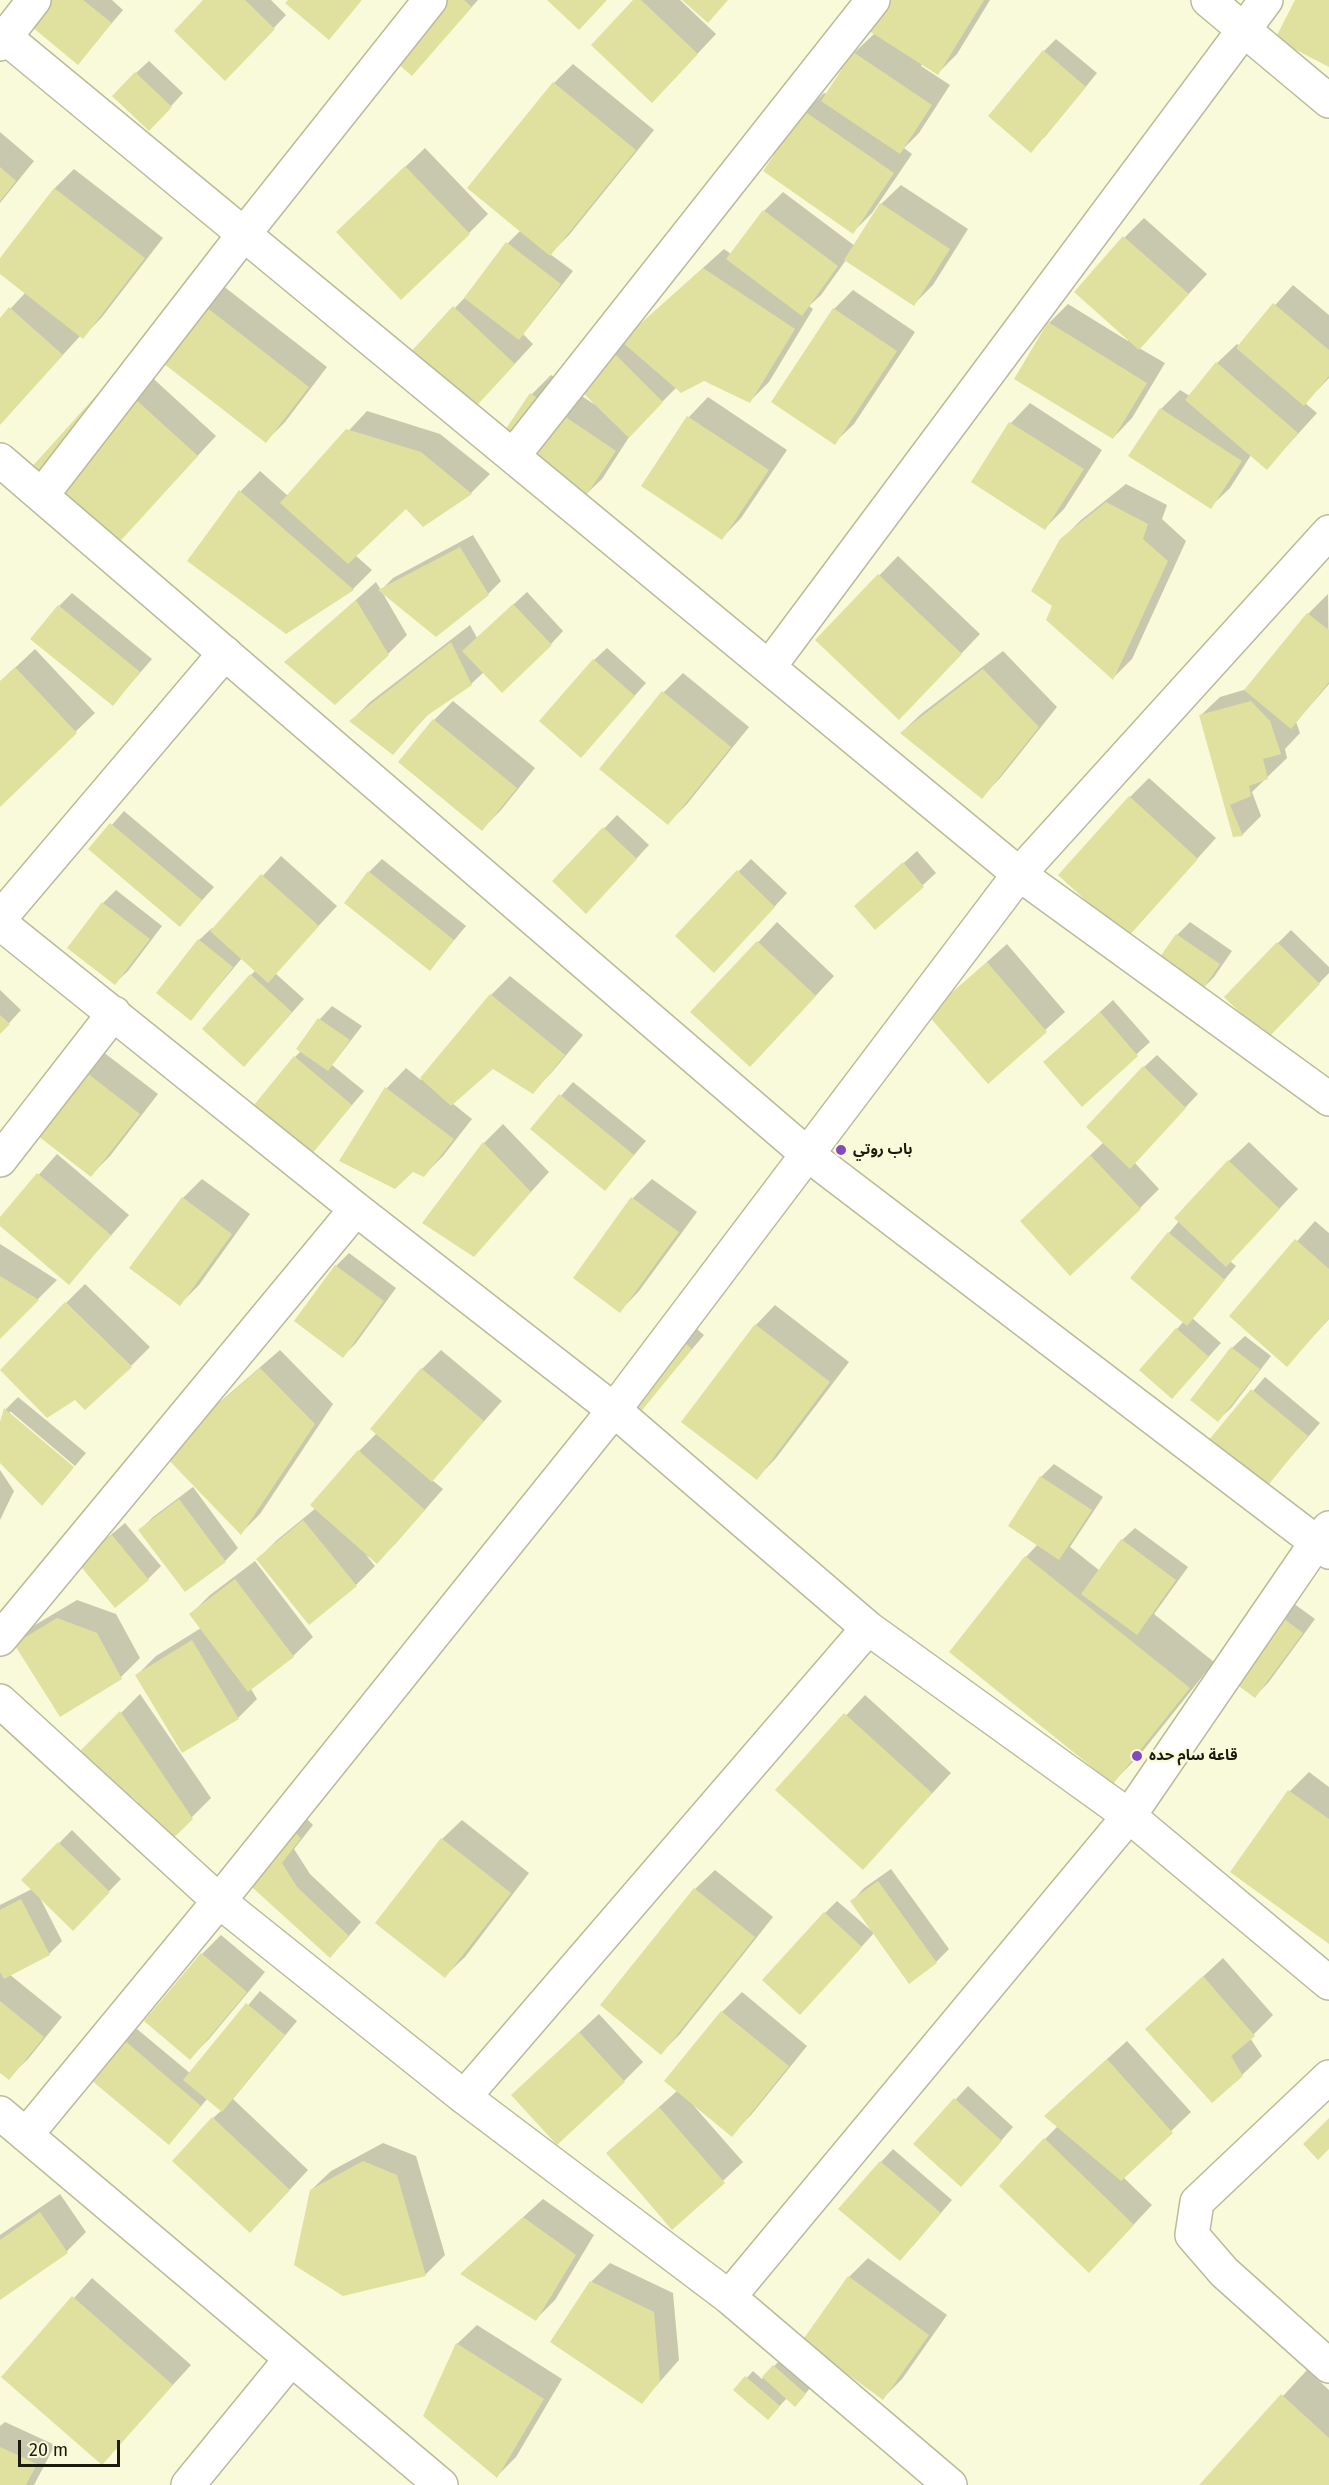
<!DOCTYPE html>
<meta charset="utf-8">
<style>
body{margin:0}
#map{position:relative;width:1329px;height:2485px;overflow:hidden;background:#f9fad9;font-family:"Fira Sans",sans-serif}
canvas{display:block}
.scale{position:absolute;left:18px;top:2440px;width:102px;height:27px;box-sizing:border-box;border:3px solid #1a1b0f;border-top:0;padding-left:8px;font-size:18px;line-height:21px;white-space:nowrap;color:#1a1b0f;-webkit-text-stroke:4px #f9fad9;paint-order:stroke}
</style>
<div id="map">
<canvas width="1329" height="2485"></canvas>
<div class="scale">20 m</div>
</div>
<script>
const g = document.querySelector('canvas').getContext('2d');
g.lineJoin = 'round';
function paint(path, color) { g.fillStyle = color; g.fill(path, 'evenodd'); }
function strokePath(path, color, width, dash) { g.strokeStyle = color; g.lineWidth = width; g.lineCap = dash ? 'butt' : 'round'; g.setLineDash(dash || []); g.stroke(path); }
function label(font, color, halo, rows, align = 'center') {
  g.font = font + ' "Fira Sans","Noto Sans Arabic",sans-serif'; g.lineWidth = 5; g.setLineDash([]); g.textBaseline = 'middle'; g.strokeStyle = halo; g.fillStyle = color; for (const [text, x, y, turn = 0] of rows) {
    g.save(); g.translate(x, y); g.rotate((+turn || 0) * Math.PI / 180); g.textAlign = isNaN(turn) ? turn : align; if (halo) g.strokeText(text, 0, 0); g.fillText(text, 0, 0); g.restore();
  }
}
paint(new Path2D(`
 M46 0H112L123 10 78 63Z
 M206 0H271L286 15 238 66Z
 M441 0H478L412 74Z
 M635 0H680L716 34 671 82Z
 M886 0H990L957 54 938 73 923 63 921 66 950 85 919 133 904 148 912 154 872 213 853 232 805 112 824 93 827 94 854 53 875 33Z
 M1056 39 1097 73 1044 138V51Z
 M149 61 183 93 162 116 136 73Z
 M573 64 654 130 569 235 550 254 573 271 523 334 533 344 489 392 410 355 474 288 508 243 521 230 554 83Z
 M0 132 34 161 0 203Z
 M425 148 488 214 469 233 357 213Z
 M74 169 163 238 102 317 83 337 81 335 0 424V320L26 292 0 272V261L55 188Z
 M901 185 968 229 933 285 914 304 846 260 821 295 809 306 813 309 769 382 750 401 704 379 677 387 633 431 602 479 582 498 500 442 532 394 551 375 595 405 575 383 724 249 731 254 764 211 783 192 855 246 881 204Z
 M1144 218 1207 274 1139 348 1165 363 1132 418 1113 438 1049 323 1068 304 1128 341 1125 237Z
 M222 285 327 367 285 422 266 441 161 360Z
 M1293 285 1329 315V378L1305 403 1317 413 1267 468 1251 455 1230 488 1210 507 1161 409 1180 390 1190 396 1217 363 1237 344 1239 346Z
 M853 290 915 332 854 424 834 443V309Z
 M133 360 216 436 114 546Z
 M708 397 787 450 741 518 722 538 643 485 689 417Z
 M1030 403 1102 450 1064 509 1045 528 973 482 1011 423Z
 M367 411 440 434 490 474 471 493 423 525 406 507 355 555 372 570 353 589 286 632 189 561 241 491 260 471 288 496Z
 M1126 484 1167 505 1162 519 1186 541 1132 659 1113 678 1054 605 1061 540 1081 520Z
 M473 535 501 581 488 594 382 592 407 635 388 654 286 662 376 582 381 590 393 578Z
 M898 556 980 634 918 699 817 640Z
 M527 592 563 631 551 644 484 672 471 684 432 710 393 753 351 721 370 702 470 625 477 638Z
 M72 593 152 659 113 704 59 606Z
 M1328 594 1329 684 1296 722 1300 733 1285 749 1287 758 1252 792 1261 816 1242 835 1234 836 1200 716 1220 697 1247 689 1308 614Z
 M607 648 646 683 581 756 594 660Z
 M35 649 95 713 0 804V682Z
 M1003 651 1057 707 1001 777 982 797 902 732 921 714Z
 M683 673 749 727 687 804 668 823 601 769 664 692Z
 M453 701 535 768 501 810 482 829 434 720Z
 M1149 778 1216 838 1127 936 1130 797Z
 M124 811 214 887 180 925 91 849Z
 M617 815 649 845 599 899 554 881Z
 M917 851 936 873 876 928 856 906Z
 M281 856 337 906 275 973 304 999 257 1052 251 975 256 970 242 958 191 1019 199 940 212 928 214 929Z
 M382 859 466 926 430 969 369 872Z
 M751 859 787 893 727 958 738 872Z
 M116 890 162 926 128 971 115 983 103 903Z
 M777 922 834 976 769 1046 693 1012Z
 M1190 922 1232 951 1214 977 1201 990 1177 935Z
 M1291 930 1329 967V973L1267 1037 1278 943Z
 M1007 944 1065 1012 988 1082 929 1014Z
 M510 976 583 1035 552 1072 533 1092 493 1067 452 1103 472 1119 443 1156 423 1176 413 1170 341 1160 387 1088 406 1068 421 1080 491 995Z
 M0 990 21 1010 0 1033Z
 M1113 1000 1150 1042 1082 1104 1058 1050Z
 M332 1006 362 1026 332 1065 364 1091 312 1152 295 1057 301 1051 299 1049 320 1019Z
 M98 1048 158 1094 110 1156 91 1175 31 1129Z
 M1157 1055 1198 1094 1134 1162 1159 1189 1140 1208 1041 1202 1104 1142 1144 1067Z
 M573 1082 646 1141 605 1189 532 1129Z
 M503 1124 549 1172 474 1255 424 1223 484 1143Z
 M1249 1142 1298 1189 1230 1261 1236 1266 1192 1318 1221 1343 1172 1397 1177 1329 1184 1321 1169 1233 1229 1161Z
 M57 1154 129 1215 69 1283 0 1224V1219Z
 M202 1179 250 1214 199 1285 180 1304 183 1198Z
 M652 1179 697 1212 639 1291 620 1311 633 1198Z
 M1315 1221 1329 1233V1319L1287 1365 1231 1316Z
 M0 1244 57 1280 0 1337Z
 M349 1253 396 1288 356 1343 343 1356 336 1266Z
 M85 1284 150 1347 131 1366 66 1303Z
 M775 1305 849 1362 776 1458 757 1478 683 1421 756 1325Z
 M685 1319 704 1335 635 1417Z
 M1245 1336 1271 1356 1231 1408 1218 1420 1232 1348Z
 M280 1350 333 1404 260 1514 241 1533 183 1434Z
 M441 1350 502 1401 432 1480 443 1489 396 1543 377 1562 366 1555 375 1566 356 1585 258 1559 277 1540 316 1508 359 1451 377 1433 422 1369Z
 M1265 1377 1320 1423 1265 1487 1210 1441Z
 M18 1397 86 1453 75 1466 10 1411V1415L73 1468 54 1491 0 1461V1426L6 1409Z
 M1054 1464 1103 1497 1070 1547 1100 1571 1122 1540 1135 1528 1188 1567 1154 1614 1214 1662 1138 1757 1113 1782 1026 1557 1038 1544 1041 1477Z
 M0 1470 14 1491 0 1520Z
 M193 1487 238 1548 225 1561 140 1530 153 1517Z
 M125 1523 161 1566 148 1579 93 1550Z
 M255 1561 313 1637 293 1656 251 1689 257 1699 238 1718 137 1675 156 1656 201 1628 191 1614 210 1595Z
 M1282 1595 1315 1619 1268 1683 1255 1696Z
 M77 1600 116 1614 140 1658 121 1677 16 1644 35 1625Z
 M140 1694 211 1798 156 1853 140 1801 80 1754Z
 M865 1695 951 1773 863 1868 777 1790Z
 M1309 1772 1329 1787V1942L1232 1872 1290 1791Z
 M304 1816 313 1825 294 1849 310 1874 361 1922 343 1943 246 1879Z
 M462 1820 529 1873 465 1957 445 1976 442 1839Z
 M72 1830 121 1879 85 1916 40 1898 62 1941 49 1954 9 1974 62 2017 28 2059 8 2078 0 2071V1905L32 1889 23 1880Z
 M891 1869 949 1949 936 1962 852 1901 864 1888Z
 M715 1870 773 1917 680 2034 661 2053 602 2005 695 1889Z
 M837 1901 874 1933 813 2000 825 1913Z
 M221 1935 265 1972 209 2039 190 2058 202 1954Z
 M1223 1958 1273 2015 1250 2038 1262 2056 1242 2075 1147 2029Z
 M260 1991 297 2021 233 2099 308 2170 269 2212 213 2118 222 2110 208 2098 169 2143 125 2041 137 2029 191 2074Z
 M742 1992 807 2046 751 2115 732 2134 693 2105 743 2162 673 2228 608 2153 678 2090 666 2081 722 2012Z
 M599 2014 643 2062 624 2081 532 2076Z
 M1127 2041 1191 2112 1123 2177 1152 2205 1108 2252 1045 2139 1058 2126 1065 2097Z
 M968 2086 1013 2127 974 2172 915 2144Z
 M383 2143 416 2156 445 2255 426 2274 343 2295 311 2190 331 2171Z
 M893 2149 952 2200 912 2247 881 2162Z
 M60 2194 86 2232 67 2251 0 2298V2235Z
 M543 2199 594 2235 555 2300 536 2319 462 2273Z
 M868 2258 947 2315 902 2379 883 2398 849 2277Z
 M610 2263 673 2293 679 2360 642 2402 591 2282Z
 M92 2278 191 2365 102 2463 4 2376Z
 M477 2325 562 2379 516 2457 497 2476 457 2344Z
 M780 2360 811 2387 801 2399 787 2398 774 2412 736 2390 753 2371 762 2379Z
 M1307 2370 1329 2390V2485H1201Z
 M5 2422 55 2445 34 2485H0V2426Z`), '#0003');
paint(new Path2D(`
 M44 0H83L112 23 78 65 26 22Z
 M203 0H245L275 29 225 81 174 31Z
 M288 0H362L329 40 285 3Z
 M439 0H464L472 7 412 76 390 57Z
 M547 0H607L579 30Z
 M633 0H641L698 54 652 103 591 45Z
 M682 0H728L708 23Z
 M885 0H984L938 75 866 29Z
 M1295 0H1329V67L1275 39Z
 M1043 50 1086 87 1031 153 988 116Z
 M853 52 932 105 900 154 821 101Z
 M135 72 172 107 149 131 112 96Z
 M553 82 636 150 550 256 467 188Z
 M804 111 894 173 853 234 763 171Z
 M405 166 470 234 401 300 336 232Z
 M0 167 16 181 0 201Z
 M54 188 145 258 83 339 0 274V258Z
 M880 203 950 249 914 306 844 260Z
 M763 210 838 266 802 316 726 259Z
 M1123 236 1189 294 1139 350 1074 292Z
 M506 242 561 284 519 340 464 298Z
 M703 268 795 329 750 403 704 381 681 393 621 341Z
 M201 303 309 387 266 443 159 360Z
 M1273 303 1329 350V376L1304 406 1236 348Z
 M453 306 515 364 470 413 408 355Z
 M9 307 63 355 0 425V318Z
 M833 308 897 351 835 445 771 402Z
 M1048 322 1147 383 1113 439 1014 379Z
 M608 347 663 402 629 438 573 383Z
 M1216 362 1298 433 1267 470 1185 400Z
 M112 378 198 456 114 548 29 470Z
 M530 393 616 451 583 500 497 442Z
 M1160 408 1242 461 1211 509 1128 456Z
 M687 416 769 470 722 540 641 486Z
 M1009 422 1084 469 1045 530 971 482Z
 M346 429 421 452 472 494 423 527 406 509 348 564 280 503Z
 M239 490 354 590 286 634 187 561Z
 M1106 502 1148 524 1143 539 1168 561 1113 680 1046 620 1052 606 1031 591 1060 539Z
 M460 547 489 595 436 637 378 590Z
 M878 574 962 654 899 720 815 640Z
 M356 600 389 655 335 705 284 662Z
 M513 604 552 645 502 693 462 651Z
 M58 605 140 672 113 706 30 639Z
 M1307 613 1329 630V682L1291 729 1244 690Z
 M451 642 472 685 425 717 393 755 349 721Z
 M593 659 635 696 581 758 539 721Z
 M15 667 77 733 0 807V681Z
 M983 669 1039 727 982 799 900 733Z
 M662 691 731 747 668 825 599 769Z
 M1251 701 1270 721 1281 754 1263 759 1268 779 1249 786 1251 796 1230 805 1243 836 1233 837 1199 715Z
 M433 719 517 788 482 831 398 762Z
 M1129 796 1198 859 1127 938 1058 875Z
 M110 823 202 900 180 927 88 849Z
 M603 827 637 859 586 914 552 881Z
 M903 862 924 887 875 930 854 906Z
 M737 870 775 907 714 973 675 936Z
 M368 871 454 940 430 971 344 903Z
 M261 874 319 926 268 983 210 931Z
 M102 902 150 939 115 985 67 948Z
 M1176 934 1220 964 1201 992 1157 961Z
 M198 939 233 967 191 1021 156 993Z
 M757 941 816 996 750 1067 690 1012Z
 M1277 942 1320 984 1267 1039 1224 997Z
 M987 962 1047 1032 988 1084 927 1014Z
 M250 974 292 1012 244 1067 202 1029Z
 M490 994 565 1055 533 1094 493 1069 451 1106 420 1078Z
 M1100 1012 1138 1056 1082 1107 1043 1062Z
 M0 1015 10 1024 0 1034Z
 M318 1018 350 1040 328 1071 296 1049Z
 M294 1056 352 1105 312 1154 254 1105Z
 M78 1066 140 1114 91 1177 29 1129Z
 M1143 1066 1186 1108 1130 1169 1086 1127Z
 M385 1087 454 1139 424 1177 413 1172 395 1189 339 1161Z
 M559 1094 634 1155 605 1191 530 1129Z
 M483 1142 531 1192 474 1257 422 1223Z
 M1090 1155 1141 1209 1070 1276 1020 1221Z
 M1228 1160 1280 1209 1226 1267 1174 1218Z
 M37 1173 111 1235 69 1285 0 1226V1217Z
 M182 1197 232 1234 180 1306 129 1268Z
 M631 1197 679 1232 620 1313 573 1278Z
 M1168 1232 1225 1280 1187 1326 1130 1278Z
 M1295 1239 1329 1269V1318L1287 1367 1229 1316Z
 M335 1265 384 1301 343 1358 294 1321Z
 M0 1276 39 1300 0 1339Z
 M65 1302 132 1367 85 1410 75 1400 47 1418 0 1370Z
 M755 1324 830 1382 757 1480 681 1422Z
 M1176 1328 1209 1357 1172 1399 1139 1370Z
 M671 1331 692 1349 635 1419 613 1401Z
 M1231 1347 1260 1369 1218 1422 1190 1400Z
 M260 1368 315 1424 241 1535 162 1453Z
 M421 1368 484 1421 432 1482 370 1429Z
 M1251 1389 1308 1436 1265 1489 1208 1441Z
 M4 1408 74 1467 42 1506 0 1463V1422Z
 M358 1450 425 1510 377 1564 310 1505Z
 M1040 1476 1092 1510 1059 1560 1008 1526Z
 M179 1499 226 1562 185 1592 138 1530Z
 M303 1520 357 1586 309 1625 256 1559Z
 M112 1535 149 1580 115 1608 78 1563Z
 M1121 1539 1176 1580 1137 1635 1081 1594Z
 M1025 1556 1190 1688 1113 1784 949 1652Z
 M235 1579 294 1657 248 1692 189 1614Z
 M1268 1607 1303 1633 1255 1698 1221 1673Z
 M57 1618 97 1633 122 1679 60 1717 14 1644Z
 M192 1640 239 1719 182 1753 135 1675Z
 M120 1711 193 1819 156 1855 121 1820 138 1802 77 1754Z
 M844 1713 932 1793 863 1870 775 1790Z
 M1288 1790 1329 1819V1944L1230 1872Z
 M291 1828 301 1838 282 1863 297 1887 349 1936 330 1958 243 1879Z
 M441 1838 511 1893 445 1978 375 1923Z
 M58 1842 110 1892 73 1931 21 1880Z
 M878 1881 937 1963 909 1984 850 1901Z
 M694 1888 755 1937 661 2055 600 2005Z
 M21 1899 50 1955 4 1979 0 1972V1910Z
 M824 1912 862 1947 800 2015 762 1980Z
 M201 1953 247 1992 190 2060 144 2021Z
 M1203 1976 1255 2036 1231 2056 1243 2076 1212 2103 1145 2029Z
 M0 2001 44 2037 9 2080 0 2073Z
 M246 2003 285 2035 222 2112 183 2080Z
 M721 2011 789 2066 732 2137 664 2081Z
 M579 2032 625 2082 557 2145 511 2095Z
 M124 2040 201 2106 169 2145 91 2080Z
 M1107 2059 1173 2133 1121 2181 1044 2116Z
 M954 2098 1002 2141 961 2187 913 2144Z
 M659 2107 725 2183 672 2230 606 2153Z
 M212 2117 290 2190 250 2233 172 2161Z
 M1329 2118V2149L1318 2160 1303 2144Z
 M1044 2138 1134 2225 1089 2273 999 2186Z
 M363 2161 397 2175 426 2276 343 2296 294 2265 310 2190Z
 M880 2161 941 2213 900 2261 838 2209Z
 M40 2212 68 2253 0 2300V2240Z
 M523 2217 576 2255 536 2321 460 2274Z
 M848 2276 929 2335 883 2400 802 2341Z
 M590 2281 654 2312 660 2381 642 2404 550 2342Z
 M72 2296 173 2385 102 2465 1 2377Z
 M456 2343 544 2399 497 2478 423 2416Z
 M773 2365 806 2394 795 2407 762 2377Z
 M745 2376 780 2406 768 2420 733 2390Z
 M1281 2394 1329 2438V2485H1199Z
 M0 2447 37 2464 26 2485H0Z`), '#e0e19f');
const street = new Path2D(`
 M1208 0 1329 101
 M0 33 1019 874 1329 1099
 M513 456 873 0
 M42 495 244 234 430 0
 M769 667 1266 0
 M0 918 225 653
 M0 923 356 1209 614 1410 868 1628 1129 1816 1329 1983
 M0 1160 114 1013
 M0 1639 356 1209
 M0 1701 219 1901 464 2097 729 2297 950 2485
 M1329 2077 1197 2202 1192 2235 1224 2272 1329 2366
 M464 2097 868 1628
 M0 2113 441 2485
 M26 2135 219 1901 614 1410 1019 874 1329 532
 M729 2297 1129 1816 1316 1543 1329 1528
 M188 2485 291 2359`);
const secondary = new Path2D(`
 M0 44 34 0
 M0 460 807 1154 1329 1552`);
strokePath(street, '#b9bb9b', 36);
strokePath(secondary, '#b9bb9b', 36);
strokePath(street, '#fff', 33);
strokePath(secondary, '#fff', 33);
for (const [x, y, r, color] of [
 [841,1150,6,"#8549bf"],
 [1137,1756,6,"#8549bf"]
]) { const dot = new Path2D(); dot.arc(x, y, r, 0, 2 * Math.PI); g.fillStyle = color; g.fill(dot); strokePath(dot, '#f9fad9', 2); }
label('bold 15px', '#1a1b0f', '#f9fad9', [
 ["باب روتي",853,1150],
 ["قاعة سام حده",1149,1756]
], 'left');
</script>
